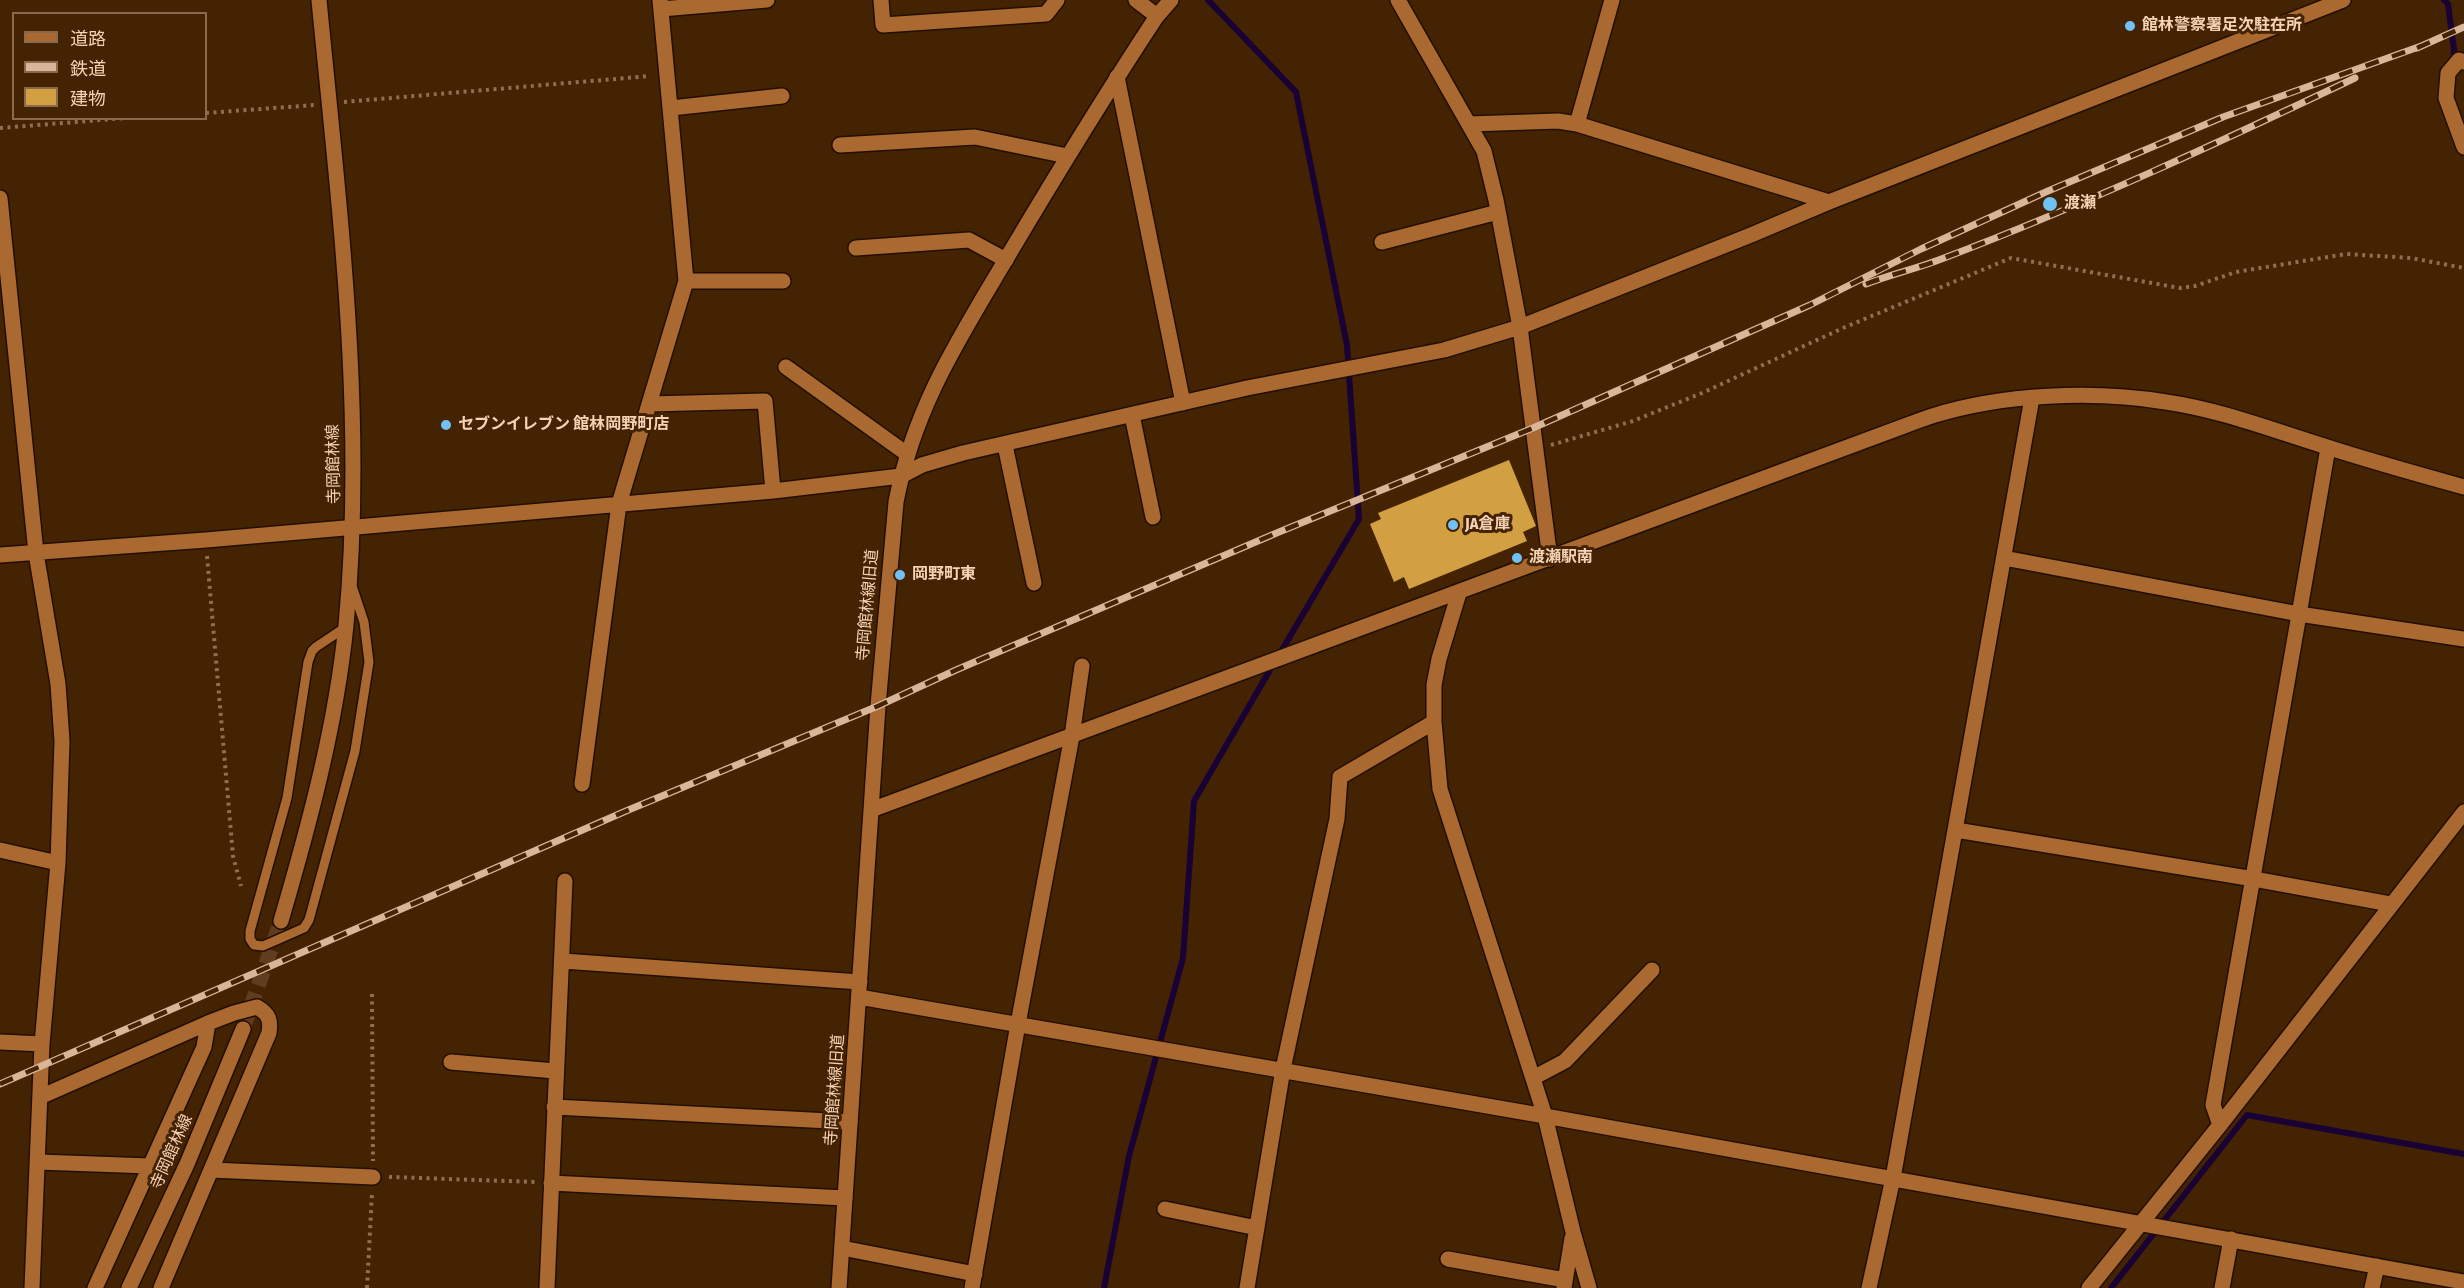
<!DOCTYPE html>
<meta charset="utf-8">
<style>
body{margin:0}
#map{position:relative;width:2464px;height:1288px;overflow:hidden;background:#442303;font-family:"Fira Sans Condensed","Noto Sans JP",sans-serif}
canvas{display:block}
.legend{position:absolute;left:12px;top:12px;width:195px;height:108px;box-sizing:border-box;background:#442303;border:2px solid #8b694b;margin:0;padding:8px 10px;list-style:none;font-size:18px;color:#f6d2b7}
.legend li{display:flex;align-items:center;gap:12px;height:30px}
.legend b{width:30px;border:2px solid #8b694b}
</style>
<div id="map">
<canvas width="2464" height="1288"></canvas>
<ul class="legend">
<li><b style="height:8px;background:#aa6930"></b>道路</li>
<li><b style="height:8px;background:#d9b599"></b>鉄道</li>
<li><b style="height:16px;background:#d39f43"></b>建物</li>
</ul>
</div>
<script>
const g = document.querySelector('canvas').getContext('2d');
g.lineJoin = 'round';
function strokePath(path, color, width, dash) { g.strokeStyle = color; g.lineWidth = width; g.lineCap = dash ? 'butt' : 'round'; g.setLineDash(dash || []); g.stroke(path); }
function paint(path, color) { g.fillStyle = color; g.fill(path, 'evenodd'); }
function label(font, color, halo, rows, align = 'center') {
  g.font = font + ' "Fira Sans Condensed","Noto Sans JP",sans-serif'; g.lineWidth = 6; g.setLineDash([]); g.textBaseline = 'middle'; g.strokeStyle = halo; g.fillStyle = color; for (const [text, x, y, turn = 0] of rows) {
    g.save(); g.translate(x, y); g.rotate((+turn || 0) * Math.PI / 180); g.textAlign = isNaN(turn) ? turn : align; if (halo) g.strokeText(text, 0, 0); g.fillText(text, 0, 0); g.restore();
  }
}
strokePath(new Path2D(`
 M1208 0 1296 92 1347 345 1359 519 1279 655
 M2444 0 2448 4 2454 50 2453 63
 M1104 1288 1129 1156 1183 958 1194 801 1274 663
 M2111 1288 2247 1115 2464 1154`), '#190035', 6);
paint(new Path2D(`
 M1509 460 1536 526 1523 532 1527 541 1409 589 1404 577 1394 582 1370 524 1381 519 1378 513Z`), '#d39f43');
strokePath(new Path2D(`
 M243 1029 281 921`), '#5f3d1e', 15, [15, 8]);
const service = new Path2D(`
 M346 627 316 647 312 651 308 662 287 798 250 931V939L254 945 263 946 304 928 309 920 355 751 369 662 364 622 352 586`);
const minor = new Path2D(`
 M881 0 883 25 1046 14 1057 0
 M1136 0 1157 16
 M1398 0 1484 151 1496 200 1520 327 1550 559
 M661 9 767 0
 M2464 62 2459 60 2448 73 2446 98 2464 147
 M1117 77 1183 403
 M671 108 782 96
 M1469 124 1558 121 1577 124 1829 202
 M1577 124 1612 0
 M840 145 975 137 1067 156
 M0 198 36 553 58 684 62 741 58 863 42 1044 32 1288
 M1382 242 1498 212
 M856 248 969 240 1006 260
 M686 281H783
 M786 367 907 454
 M650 404 765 401 773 491
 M1132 415 1153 517
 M1005 445 1034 583
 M0 555 206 540 773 491 901 476 922 465 963 453 1247 388 1444 350 1520 327 1751 235 1829 202 2343 0
 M2004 558 2299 614 2464 639
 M1459 593 1439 659 1434 685V722L1440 789 1545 1116 1573 1232 1589 1288
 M582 784 619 504 686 281 660 0
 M1956 830 2254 879 2390 904
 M0 850 58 863
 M563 961 860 982
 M859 997 1545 1116 2464 1282
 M0 1042 42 1044
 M451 1062 555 1071
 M1533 1078 1565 1061 1652 970
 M40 1097 208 1023
 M554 1107 850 1122
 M2220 1125 2213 1105C2253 886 2289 667 2328 448
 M38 1162 150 1166
 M211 1170 373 1177
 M551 1183 845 1198
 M1165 1209 1257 1228
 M842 1248 975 1274
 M1448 1259 1565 1280
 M95 1288 204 1047 208 1023 234 1013 257 1007C269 1014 271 1020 269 1033L161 1288
 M547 1288 565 881
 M972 1288 1018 1024 1072 736 1082 666
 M1247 1288 1283 1069 1337 819 1340 777 1434 722
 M1564 1288 1572 1238
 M1869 1288 1893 1178 2032 398
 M2222 1288 2231 1239
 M2372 1288 2377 1266`);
const tertiary = new Path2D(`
 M871 810 1880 435C1897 429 1914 422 1932 416 2002 394 2093 390 2166 402 2221 410 2272 430 2324 446 2370 461 2417 474 2464 487
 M839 1288 878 706 896 502C914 407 960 337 1008 256 1056 175 1105 95 1157 16L1171 0
 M2089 1288 2220 1125 2464 812`);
const secondary = new Path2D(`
 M281 921C309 825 336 726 346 625 366 417 339 207 319 0
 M129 1288 187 1164 243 1029`);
strokePath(service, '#230f01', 12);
strokePath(minor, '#230f01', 18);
strokePath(tertiary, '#230f01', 18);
strokePath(secondary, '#230f01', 18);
strokePath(new Path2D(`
 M344 102 650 76
 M206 113 315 105
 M0 128 126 118
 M1551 445 1633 421 1702 393 1843 328 2011 258 2180 288 2195 286 2236 272 2346 254 2411 258 2464 268
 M207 556 233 856 241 886
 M372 994 373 1161
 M389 1177 537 1182
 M367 1288 372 1193`), '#906e50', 4, [3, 4.5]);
strokePath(service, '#aa6930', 9);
strokePath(minor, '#aa6930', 15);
strokePath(tertiary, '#aa6930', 15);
strokePath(secondary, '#aa6930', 15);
const rail = new Path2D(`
 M2417 48 2464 27
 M1866 284C1892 274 1919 268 1944 258 2084 205 2220 142 2355 78
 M0 1084 626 811 878 706 956 670 1279 532 1533 428 1810 305 1921 249 2048 191 2223 117 2424 45`);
strokePath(rail, '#d9b599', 7);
strokePath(rail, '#442303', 4.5, [14]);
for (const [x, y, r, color] of [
 [2130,26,6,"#72c1f5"],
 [2050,204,8,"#72c1f5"],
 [446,425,6,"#72c1f5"],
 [1453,525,6,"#72c1f5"],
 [1517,558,6,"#72c1f5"],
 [900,575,6,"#72c1f5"]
]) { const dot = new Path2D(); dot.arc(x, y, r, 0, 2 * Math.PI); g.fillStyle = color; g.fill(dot); strokePath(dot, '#442303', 2); }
label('bold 16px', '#f6d2b7', '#442303', [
 ["館林警察署足次駐在所",2142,26],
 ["渡瀬",2064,204],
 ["セブンイレブン 館林岡野町店",458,425],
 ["JA倉庫",1465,525],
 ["渡瀬駅南",1529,558],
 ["岡野町東",912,575]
], 'left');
label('16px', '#f6d2b7', '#442303', [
 ["寺岡館林線",334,464,-91],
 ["寺岡館林線旧道",868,605,-85],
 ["寺岡館林線旧道",835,1090,-86],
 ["寺岡館林線",172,1152,-66]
]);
</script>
